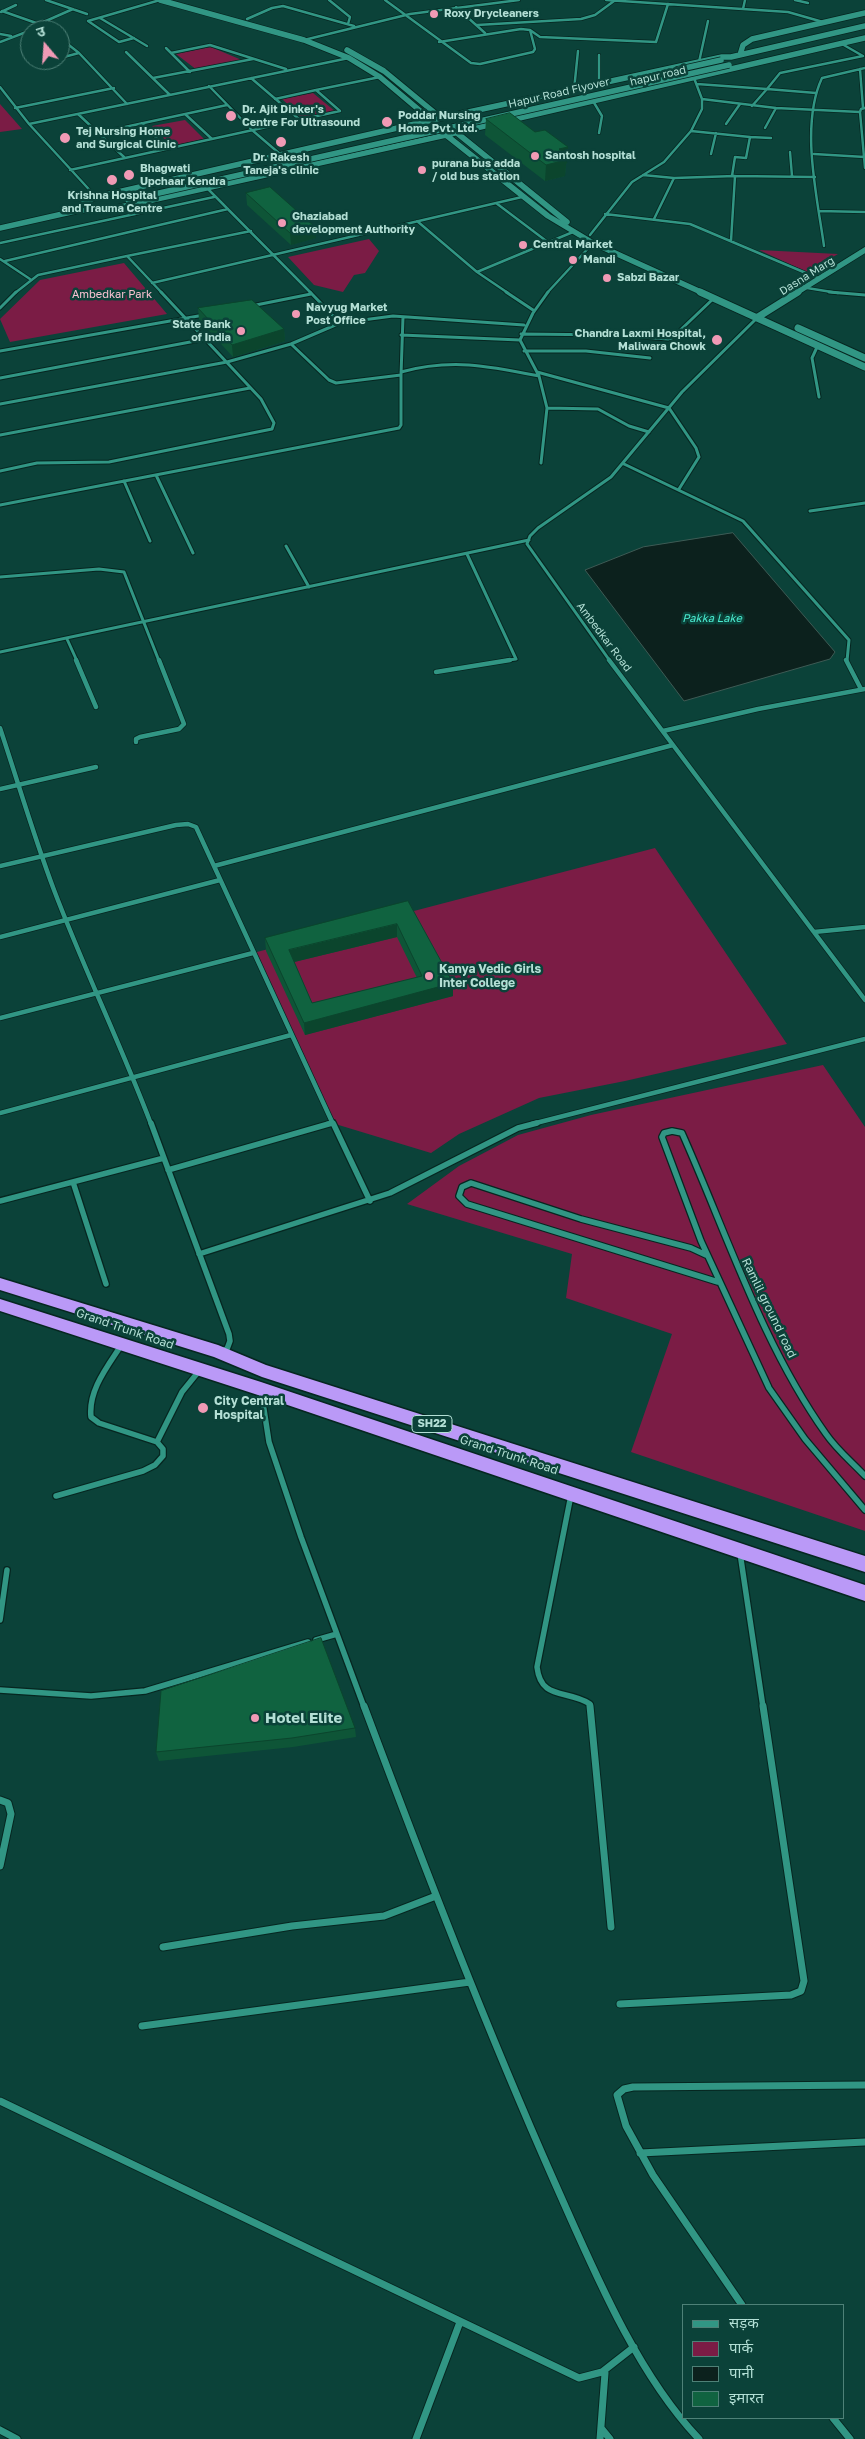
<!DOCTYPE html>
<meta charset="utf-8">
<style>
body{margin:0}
#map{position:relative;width:865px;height:2439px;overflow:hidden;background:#0b4239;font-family:"Golos Text","Noto Sans Devanagari",sans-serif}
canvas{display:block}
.legend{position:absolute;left:682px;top:2304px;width:162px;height:115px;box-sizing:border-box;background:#0b4239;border:1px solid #4e8177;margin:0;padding:6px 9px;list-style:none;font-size:15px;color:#b3dfd5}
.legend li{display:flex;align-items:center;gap:10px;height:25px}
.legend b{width:25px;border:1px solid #4e8177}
.north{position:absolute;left:20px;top:20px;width:50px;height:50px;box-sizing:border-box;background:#0b4239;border:1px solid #4e8177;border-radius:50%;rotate:342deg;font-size:14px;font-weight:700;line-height:20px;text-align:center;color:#b3dfd5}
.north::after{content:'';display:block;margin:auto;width:18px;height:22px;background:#f09ab5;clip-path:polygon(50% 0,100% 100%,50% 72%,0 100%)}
</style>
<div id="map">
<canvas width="865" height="2439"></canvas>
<ul class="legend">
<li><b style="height:6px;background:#319684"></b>सड़क</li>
<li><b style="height:14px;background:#7b1c45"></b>पार्क</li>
<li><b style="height:14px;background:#0c211d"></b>पानी</li>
<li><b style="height:14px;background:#106340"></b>इमारत</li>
</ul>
<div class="north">उ</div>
</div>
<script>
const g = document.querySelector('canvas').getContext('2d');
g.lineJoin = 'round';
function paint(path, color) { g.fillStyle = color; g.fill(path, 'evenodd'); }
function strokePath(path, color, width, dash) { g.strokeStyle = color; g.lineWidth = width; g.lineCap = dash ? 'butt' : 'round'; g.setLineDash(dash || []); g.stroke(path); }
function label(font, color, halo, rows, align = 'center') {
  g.font = font + ' "Golos Text",sans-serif'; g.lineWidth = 5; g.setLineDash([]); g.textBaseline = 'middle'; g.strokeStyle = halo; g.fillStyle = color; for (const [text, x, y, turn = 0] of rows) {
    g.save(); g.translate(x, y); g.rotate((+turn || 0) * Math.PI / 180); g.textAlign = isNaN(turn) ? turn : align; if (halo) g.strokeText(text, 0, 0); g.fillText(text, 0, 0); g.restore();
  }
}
paint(new Path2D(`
 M211 47 244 61 197 70 176 54Z
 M313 93 336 112 303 119 282 99Z
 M0 104 22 129 0 132Z
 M185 120 204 139 171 146 152 126Z
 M369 239 379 251 365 273 354 275 343 292 314 285 288 257Z
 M759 250 838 254 807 272Z
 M124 263 167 314 10 342 0 319 40 280Z
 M655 848 787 1044 625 1081 539 1098 459 1134 431 1153 332 1123 253 953Z
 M823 1065 865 1127V1531L631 1452 672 1334 566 1298 572 1254 407 1204 459 1166 518 1135 591 1115Z`), '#7b1c45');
const water = new Path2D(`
 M733 533 835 652 830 659 684 701 585 570 643 547Z`);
paint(water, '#0c211d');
strokePath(water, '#3e5a54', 1);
const streetFar4 = new Path2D(`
 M46 0 87 14
 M329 0 350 17 348 24
 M385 0 471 63 480 64 533 52 535 49 530 30
 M606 0 788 12 823 22
 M795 0 808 3
 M456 7 485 33
 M743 9 745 0
 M2 11 39 24 48 30
 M1 12 16 5
 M100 18 147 46
 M247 19 272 8 283 6 354 26
 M39 24 73 9
 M477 25 581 19 595 15 614 1
 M0 34 11 36
 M60 38 79 53 127 104
 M134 38 119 42 88 21 160 0
 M304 40 410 14 519 0
 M0 42 42 26
 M439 42 521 29 530 30 540 37 656 42 668 4
 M842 44 863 56
 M166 48 190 72
 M126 52 170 95
 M171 53 210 45 286 69
 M599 55V85
 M30 57 28 58 31 62 51 60
 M60 58 79 53
 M699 62 708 21
 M860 69 863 108
 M153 78 253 59
 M251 78 300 120
 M697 84 767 89 780 73 863 56
 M209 86 252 130 280 154
 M0 87 29 124 96 197
 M316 90 380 77
 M574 90 578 51
 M702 99 776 108 860 112 861 109 865 108
 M593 101 602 116 599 133
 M752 106 767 89 816 93
 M15 108 114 88
 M860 112 865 168
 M78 114 124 157
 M185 114 212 139
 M142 123 166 148
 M29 124 349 58
 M726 124 740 104
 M765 128 776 108
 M691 131 750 137 746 158 735 157 732 176
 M97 133 227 105
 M750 137 771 138
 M790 152 792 176
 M711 154 716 133
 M814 154 865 157
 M70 170 340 111 316 90 275 99
 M643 175 674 178 735 176
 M207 188 311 293
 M496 203 549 243
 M819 211 865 212
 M605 214 690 224 820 279
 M654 219 674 178
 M417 221 477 272 508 293
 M590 235 632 182 664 162 691 131 702 109V99L694 78
 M731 241 735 176 815 177
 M0 243 214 197
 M824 246C817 196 800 125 822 78L865 68
 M127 256 251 231
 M0 259 30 279
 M5 261 228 209
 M477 272 573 232
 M152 283 522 197
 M807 288 838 293
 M15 293 38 275 127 256 162 293
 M547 293 593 243`);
const streetFar3 = new Path2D(`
 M506 292 533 310
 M829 292 865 295
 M251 306 311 294
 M0 308 16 292
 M340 323 393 316 524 325
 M521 334 614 335 668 339 672 338 714 298
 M401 335 520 340
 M291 344 329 380 336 383 401 375 403 317
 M818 345 812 358 819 397
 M0 351 204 315
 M524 351H586L650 358
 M401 372C451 358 489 366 539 376
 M537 372 669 408 696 448 699 457 679 489
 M0 378 206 339
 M0 404 227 362 291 344 340 323 310 292
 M547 408 598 409 629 426 649 432
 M0 435 250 388
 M541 463 547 408 539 376 520 340 533 313 548 292
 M624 464 743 521 849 640 847 661
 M0 471 37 463 109 462 272 429 274 423 261 399 161 292
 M156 475 193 553
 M124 481 150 541
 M0 505 399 428 401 425V375
 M810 511 865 503
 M286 546 309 587
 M467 554 516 659 502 661
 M0 577 99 569 124 572 159 661
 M67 639 77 661
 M0 652 529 540
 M610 661 527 544 530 536 538 528 611 477 682 392 758 317`);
const streetFar2 = new Path2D(`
 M76 660 96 707
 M609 660 865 1000
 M846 660 861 689
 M436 672 510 660
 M0 728C18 782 34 837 54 890 84 969 121 1045 151 1124
 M663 731 758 709 865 689
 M136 742V739L140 737 179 729 184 724 159 660
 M0 789 96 767
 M0 866 176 825 188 824 196 827 333 1124
 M214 866 673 745
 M814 932 865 927
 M0 937 220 880
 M0 1018 253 953
 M0 1113 291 1035
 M327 1124 332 1123
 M532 1124 865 1039`);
const streetFar1 = new Path2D(`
 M151 1123 229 1334 230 1341 227 1349 221 1351
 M333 1123 370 1201
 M168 1170 332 1123
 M73 1182 106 1284
 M0 1201 164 1158
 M199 1254 390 1193 518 1128 537 1123
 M706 1255 691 1248 581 1219 471 1183 462 1187 459 1196 467 1204 718 1282
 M261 1390 269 1442 301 1537 364 1707
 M157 1442 182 1392 199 1371
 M865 1476C852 1462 837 1450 826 1434 762 1344 727 1234 682 1133L672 1131 664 1133 662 1137 701 1241 769 1388 805 1439 865 1510
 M571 1495 537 1667C541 1701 567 1689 590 1704V1707
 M56 1496 143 1471 155 1465 163 1456V1449L157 1442 99 1423 91 1417C88 1390 108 1366 122 1344
 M740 1553 763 1707
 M0 1620 7 1570
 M316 1640 337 1634
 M0 1690 91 1696 145 1691 308 1642`);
const street = new Path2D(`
 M364 1706C424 1866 485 2025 554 2181 592 2266 635 2372 699 2439
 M590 1706 611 1927
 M0 1800 8 1803 11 1814 0 1866
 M163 1947 292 1926 384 1916 436 1896
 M620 2004 791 1995 801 1991 804 1981 763 1706
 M142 2026 470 1982
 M0 2101 579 2378 602 2372 634 2347
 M640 2153 865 2142
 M742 2305 653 2175 626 2126 617 2095 624 2089 633 2087 865 2085
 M833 2418 850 2439
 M601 2428 610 2439
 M0 2430 17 2439
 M416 2439 460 2322
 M600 2439 605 2373`);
const secondaryFar1 = new Path2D(`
 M160 0 304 40 349 58 380 77 431 120
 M347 50 384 71 441 118
 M740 55 743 45 752 39 865 13
 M457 133 567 222
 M446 135 548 216 593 243 703 293
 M83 203 96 197 441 118 722 57H731L865 26
 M84 210 116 208 446 135 865 38
 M0 228 89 208
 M796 293 865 250`);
const secondary = new Path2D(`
 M700 292 865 367
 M758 317 798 292
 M798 328 865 358`);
const highway = new Path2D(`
 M0 1278 218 1345 266 1365 865 1556V1572L262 1377 214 1357 0 1290Z
 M0 1299 261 1382 865 1585V1601L261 1396 0 1311Z`);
strokePath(streetFar4, '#062620', 4);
strokePath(streetFar3, '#062620', 5);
strokePath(streetFar2, '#062620', 6);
strokePath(streetFar1, '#062620', 8);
strokePath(street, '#062620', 9);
strokePath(secondaryFar1, '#062620', 7);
strokePath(secondary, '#062620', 9);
strokePath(highway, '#062620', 3);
strokePath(streetFar4, '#319684', 2.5);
strokePath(streetFar3, '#319684', 3);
strokePath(streetFar2, '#319684', 4.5);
strokePath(streetFar1, '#319684', 5.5);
strokePath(street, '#319684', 7);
strokePath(secondaryFar1, '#319684', 5.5);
strokePath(secondary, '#319684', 7);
paint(highway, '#ba99f7');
const secondaryBridge = new Path2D(`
 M676 70 721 60
 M128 200 729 65`);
strokePath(secondaryBridge, '#062620', 7, []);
strokePath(secondaryBridge, '#319684', 5.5);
paint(new Path2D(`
 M486 119 535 132 568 147 567 163 566 164 565 176 545 181 485 135Z
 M246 193 316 238 291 245 247 205Z
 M198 308 284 329 285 341 233 357 199 320Z
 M408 901 453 996 305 1035 266 951 265 938ZM397 937 417 978 312 1003 294 962Z
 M355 1728 356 1737 293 1747 159 1761 156 1752Z`), '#0e5537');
paint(new Path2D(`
 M568 147 567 163 566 164 565 176 545 181 546 165 559 149Z
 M315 227 316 238 291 245 290 233Z
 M284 329 285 341 233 357 232 345Z
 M397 924V937L290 963 289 950Z
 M453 983V996L305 1035 304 1023Z`), '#0b452d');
const building = new Path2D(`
 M510 113 535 132 545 130 568 147 559 149 567 155 564 156 566 160 546 165 486 119Z
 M270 187 315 227 290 233 246 193Z
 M252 300 284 329 232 345 198 308Z
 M408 901 453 983 304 1023 265 938ZM397 924 422 976 312 1003 289 950Z
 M321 1638 355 1728 292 1738 156 1752 161 1691Z`);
paint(building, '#106340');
strokePath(building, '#0b452d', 1);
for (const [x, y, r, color] of [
 [434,14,5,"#f09ab5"],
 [231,116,6,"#f09ab5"],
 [387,122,6,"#f09ab5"],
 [65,138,6,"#f09ab5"],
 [281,142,6,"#f09ab5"],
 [535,156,5,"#f09ab5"],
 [422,170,5,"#f09ab5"],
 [129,175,6,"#f09ab5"],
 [112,180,6,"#f09ab5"],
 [282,223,5,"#f09ab5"],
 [523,245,5,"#f09ab5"],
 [573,260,5,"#f09ab5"],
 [607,278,5,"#f09ab5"],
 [296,314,5,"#f09ab5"],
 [241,331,5,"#f09ab5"],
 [717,340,6,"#f09ab5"],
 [429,976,5,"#f09ab5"],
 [203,1408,6,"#f09ab5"],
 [255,1718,5,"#f09ab5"]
]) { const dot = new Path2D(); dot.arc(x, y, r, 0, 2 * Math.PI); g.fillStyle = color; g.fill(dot); strokePath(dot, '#0b4239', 2); }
label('bold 11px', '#b3dfd5', '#0b4239', [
 ["Roxy Drycleaners",444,14],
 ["Dr. Ajit Dinker's",242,110],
 ["Centre For Ultrasound",242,123],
 ["Poddar Nursing",398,116],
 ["Home Pvt. Ltd.",398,129],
 ["Tej Nursing Home",76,132],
 ["and Surgical Clinic",76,145],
 ["Santosh hospital",545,156],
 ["Dr. Rakesh",281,158,"center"],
 ["Taneja's clinic",281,171,"center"],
 ["purana bus adda",432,164],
 ["/ old bus station",432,177],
 ["Bhagwati",140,169],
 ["Upchaar Kendra",140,182],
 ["Krishna Hospital",112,196,"center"],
 ["and Trauma Centre",112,209,"center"],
 ["Ghaziabad",292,217],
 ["development Authority",292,230],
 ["Central Market",533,245],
 ["Mandi",583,260],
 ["Sabzi Bazar",617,278],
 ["Navyug Market",306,308],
 ["Post Office",306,321],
 ["State Bank",231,325,"right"],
 ["of India",231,338,"right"],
 ["Chandra Laxmi Hospital,",706,334,"right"],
 ["Maliwara Chowk",706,347,"right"]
], 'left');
label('11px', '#b3dfd5', '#0b4239', [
 ["hapur road",658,76,-13],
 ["Hapur Road Flyover",559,93,-13],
 ["Dasna Marg",807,276,-32],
 ["Ambedkar Road",604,637,53]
]);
label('11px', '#f9c1d1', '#0b4239', [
 ["Ambedkar Park",112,295]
]);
label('italic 11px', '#4beacf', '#0b4239', [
 ["Pakka Lake",712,619]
]);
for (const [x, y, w] of [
 [432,1424,40]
]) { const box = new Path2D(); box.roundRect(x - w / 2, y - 8.5, w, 17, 4); g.fillStyle = '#0b4239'; g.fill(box); strokePath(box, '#b3dfd5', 1); }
label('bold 11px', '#b3dfd5', null, [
 ["SH22",432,1424]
]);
label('bold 12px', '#b3dfd5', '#0b4239', [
 ["Kanya Vedic Girls",439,969],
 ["Inter College",439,983],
 ["City Central",214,1401],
 ["Hospital",214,1415]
], 'left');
label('12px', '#b3dfd5', '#0b4239', [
 ["Ramlil ground road",769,1308,64],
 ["Grand Trunk Road",125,1329,19],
 ["Grand Trunk Road",509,1455,18]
]);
label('bold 15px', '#b3dfd5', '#0b4239', [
 ["Hotel Elite",265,1718]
], 'left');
</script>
